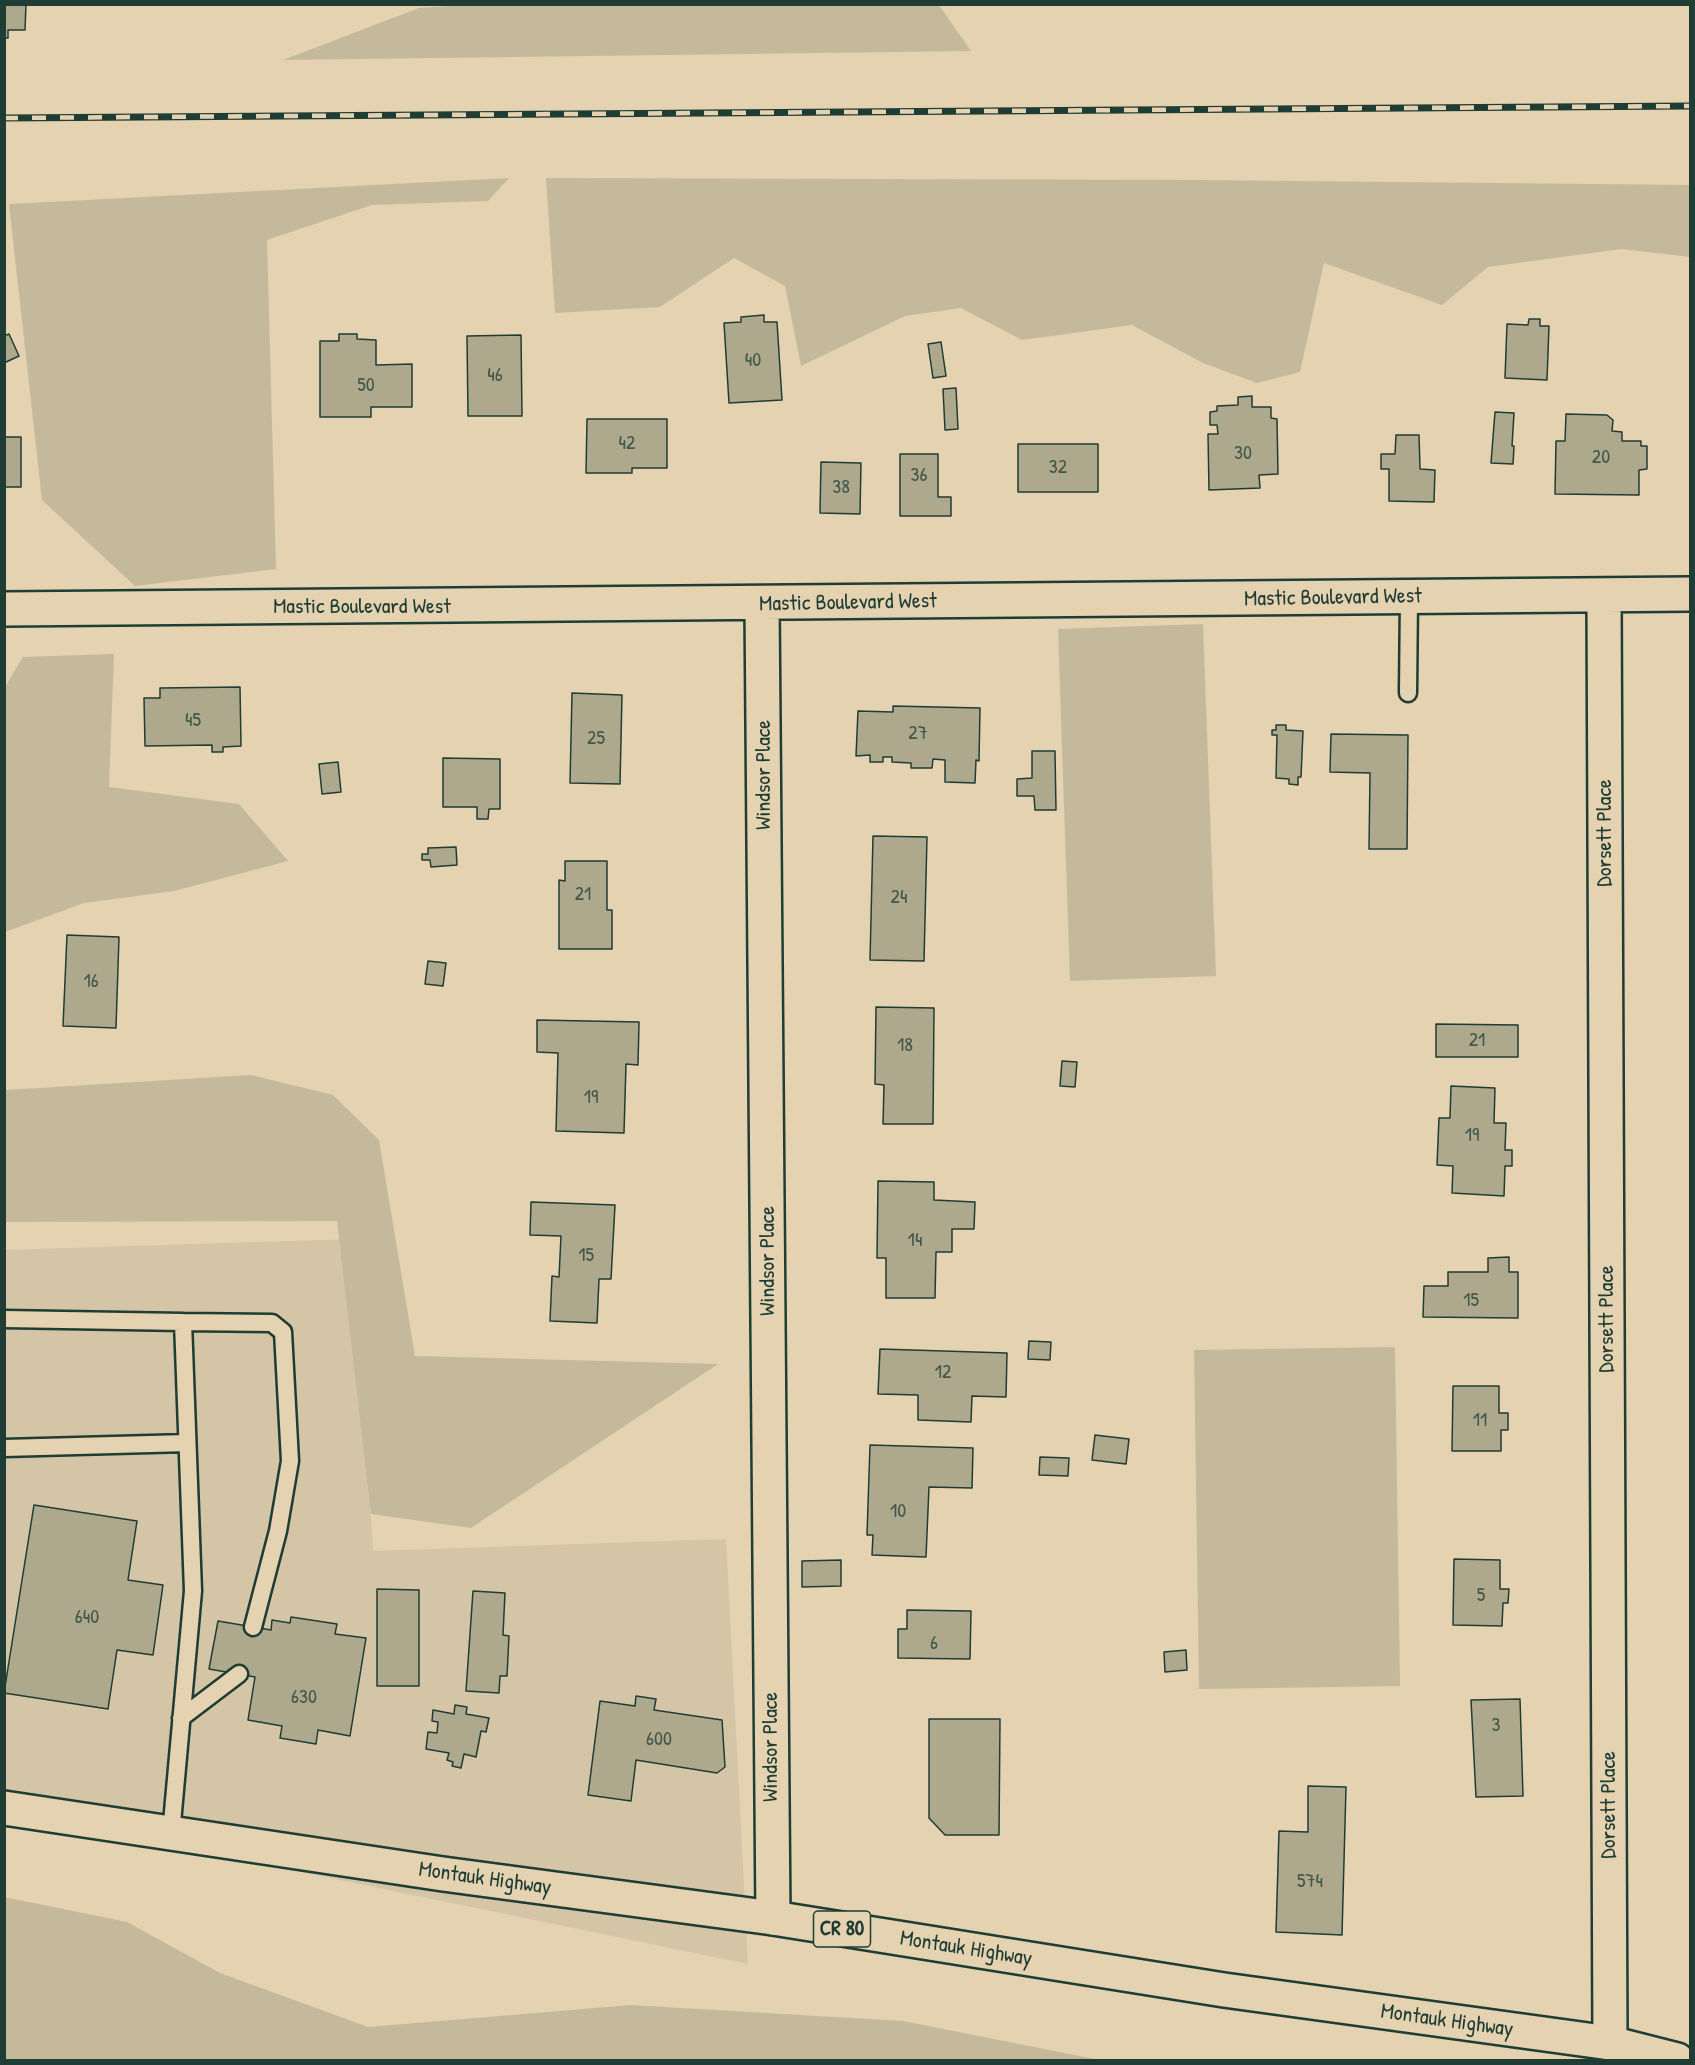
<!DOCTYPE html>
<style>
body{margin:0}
#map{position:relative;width:1695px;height:2065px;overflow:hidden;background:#e5d2b0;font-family:"Patrick Hand",sans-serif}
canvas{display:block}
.frame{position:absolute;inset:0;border:6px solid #1f3d34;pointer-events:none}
</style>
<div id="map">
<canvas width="1695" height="2065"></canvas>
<div class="frame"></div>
</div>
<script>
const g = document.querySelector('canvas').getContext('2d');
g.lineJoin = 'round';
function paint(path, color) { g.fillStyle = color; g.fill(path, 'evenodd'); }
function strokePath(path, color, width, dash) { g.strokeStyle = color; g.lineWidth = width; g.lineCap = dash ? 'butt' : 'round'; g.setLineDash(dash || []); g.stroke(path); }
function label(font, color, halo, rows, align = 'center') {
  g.font = font + ' "Patrick Hand",sans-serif'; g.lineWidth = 4.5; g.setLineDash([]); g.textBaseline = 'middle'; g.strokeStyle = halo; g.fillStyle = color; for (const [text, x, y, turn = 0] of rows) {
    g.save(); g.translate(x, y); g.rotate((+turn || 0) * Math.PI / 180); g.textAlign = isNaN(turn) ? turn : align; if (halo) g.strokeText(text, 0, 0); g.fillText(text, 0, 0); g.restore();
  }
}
paint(new Path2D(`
 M354 1239 373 1551 726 1539 748 1964 5 1811 4 1250Z`), '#d4c5a6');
paint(new Path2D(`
 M463 5H939L971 51 283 60 419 8Z
 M509 178 488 201 372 205 267 240 276 569 135 586 42 500 9 204Z
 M546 178 1197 180 1690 185V257L1621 249 1488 267 1442 305 1324 263 1300 372 1257 383 1203 363 1132 325 1022 340 961 308 905 316 801 366 785 286 734 258 660 307 555 313Z
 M1203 624 1216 976 1070 981 1058 629Z
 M114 654 109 787 239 804 288 861 174 891 84 903 5 932V687L23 657Z
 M251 1075 333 1095 379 1140 415 1356 718 1364 471 1528 371 1514 337 1221 5 1222V1090Z
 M1395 1347 1400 1686 1199 1689 1194 1350Z
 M4 1897 127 1922 220 1973 368 2027 631 2005 903 2021 1100 2060H5Z`), '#c4ba9b');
const building = new Path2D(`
 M4 4H26L25 30H8V38H4Z
 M764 315V322H777L782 400 729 403 724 323 741 322V317Z
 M1529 319H1540V326H1549L1547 380 1505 378 1507 324 1528 325Z
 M9 334 19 356 4 363V336Z
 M339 334H357V339L376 340V365L412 364V407H371V417H320V341H339Z
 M521 335 522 416H468L467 336Z
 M941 342 946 376 933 378 928 344Z
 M956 388 958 429 945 430 943 389Z
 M1252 396V407H1271V418L1277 419 1278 474 1259 475 1260 488 1209 490 1208 434H1218L1217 425H1210V412L1217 411V406L1238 405V397Z
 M1495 412 1514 413 1512 446H1514L1513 464 1491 463Z
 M1566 414 1607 415 1613 420 1612 431 1622 432V441H1641V446H1647V469L1639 470V495L1555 494 1556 441H1565Z
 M587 419H667V468H632V473H586Z
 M1396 435H1419L1420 469 1435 470 1434 502 1389 501V469H1381V454H1395Z
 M4 437H21V487H4Z
 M1018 444H1098V492H1018Z
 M900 454H938V497H951V516H900Z
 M821 462 861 463 860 514 820 513Z
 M240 687 241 746 223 747V752H212V745L145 746 144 698H160V688Z
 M572 693 622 695 620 784 570 783Z
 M893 706 980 708 979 761 976 760 975 783 945 782V760L933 759 932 768H911V763L892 762V757H883V762H870V755L856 756 858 711 893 712Z
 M1276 725H1286V730L1303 731 1301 777H1298V785L1289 784V779L1276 778 1277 735H1272V730H1276Z
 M1331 734 1408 735 1407 849H1369L1370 773 1330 772Z
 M1032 751H1055L1056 810H1035L1034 796H1017V779L1032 778Z
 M443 758 500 759V809H489L488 819H477V807H443Z
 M338 762 341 792 322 794 319 764Z
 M873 836 927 837 924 961 870 960Z
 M456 847 457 865 431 867 430 860H422V854H428V848Z
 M565 861H607V910H612V949H559V880L565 881Z
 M67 935 119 937 116 1028 63 1026Z
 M428 961 446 963 443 986 425 984Z
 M876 1007 934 1008 933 1124H883L884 1085 875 1084Z
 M537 1020 639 1022 638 1065 626 1064 624 1133 556 1131 558 1053 537 1052Z
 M1436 1024 1518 1025V1057H1436Z
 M1062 1061 1077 1062 1075 1087 1060 1086Z
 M1451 1086 1495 1088 1494 1123H1506L1505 1150H1512V1166H1505L1504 1196 1452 1193 1453 1166 1437 1165 1439 1118H1450Z
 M878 1181 934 1182V1200L975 1202 974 1229H952V1252H936L935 1298H886V1258H877Z
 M531 1202 615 1205 611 1279H599L597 1323 550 1321 552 1276 559 1277 561 1236 530 1235Z
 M1509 1257V1272H1518V1318L1423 1317 1424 1286H1448V1272H1488V1258Z
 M1029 1341 1051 1342 1050 1360 1028 1359Z
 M880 1349 1007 1353 1006 1397 972 1396 971 1422 918 1420V1395L878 1394Z
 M1453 1386H1499V1413H1508V1430H1501V1451H1452Z
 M1095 1435 1129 1439 1126 1464 1092 1460Z
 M870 1445 973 1448 972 1488 929 1487 926 1557 872 1555 873 1535H867Z
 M1040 1457 1069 1458 1068 1476 1039 1475Z
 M34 1505 137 1521 128 1580 163 1585 153 1655 117 1650 108 1709 4 1693Z
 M1454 1559 1500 1560V1589H1509L1508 1603H1503L1502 1626 1453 1625Z
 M841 1560V1586L802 1587V1561Z
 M377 1589 419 1590V1686H377Z
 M473 1591 505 1593 503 1635 509 1636 507 1676H500L499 1693 466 1691Z
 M907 1610 971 1611 970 1659 898 1658V1629H907Z
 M291 1617 337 1624 335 1634 366 1638 350 1736 318 1730 316 1744 280 1738 282 1726 248 1720 255 1677 209 1669 218 1621 271 1630 272 1620 290 1623Z
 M1186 1650 1187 1670 1165 1672 1164 1652Z
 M636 1696 656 1699 654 1710 722 1720 725 1767 717 1773 636 1760 631 1801 588 1795 600 1701 635 1706Z
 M1520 1699 1523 1796 1476 1797 1471 1700Z
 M455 1705 467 1707 466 1714 489 1718 486 1732 481 1731 476 1757 464 1754 461 1768 452 1766 453 1762 447 1760 449 1753 426 1749 428 1732 437 1733 438 1722 432 1721 433 1710 454 1714Z
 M929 1719H1000L999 1835H945L929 1818Z
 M1308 1786 1346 1787 1342 1935 1276 1932 1279 1831 1308 1832Z`);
paint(building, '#aea88d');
strokePath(building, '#1f3d34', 1.5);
const service = new Path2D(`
 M1408 693 1409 597
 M4 1319 183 1322 193 1591 171 1834
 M183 1322 272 1323 283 1332 290 1461 278 1531 253 1627
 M4 1448 187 1443
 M181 1718 239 1674`);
const minor = new Path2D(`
 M1604 595 1610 2043
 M762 604 773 1918
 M4 609 1690 594`);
const primary = new Path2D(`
 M4 1808 443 1874 773 1918 1224 1990 1610 2043 1677 2060`);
strokePath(service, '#1f3d34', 21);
strokePath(minor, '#1f3d34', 38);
strokePath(primary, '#1f3d34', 38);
strokePath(service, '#e5d2b0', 16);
strokePath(minor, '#e5d2b0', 33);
strokePath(primary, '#e5d2b0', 33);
const rail = new Path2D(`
 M4 118 1690 106`);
strokePath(rail, '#1f3d34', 7);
strokePath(rail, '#e5d2b0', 4.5, [14]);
label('20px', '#43584a', null, [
 ["40",753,361],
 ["46",495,376],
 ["50",366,386],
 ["42",627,444],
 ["30",1243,454],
 ["20",1601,458],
 ["32",1058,468],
 ["36",919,476],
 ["38",841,488],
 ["45",193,721],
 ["27",918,734],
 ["25",596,739],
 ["21",583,895],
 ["24",899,898],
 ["16",91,982],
 ["21",1477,1041],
 ["18",905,1046],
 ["19",591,1098],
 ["19",1472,1136],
 ["14",915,1241],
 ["15",586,1256],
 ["15",1471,1301],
 ["12",943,1373],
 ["11",1480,1421],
 ["10",898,1512],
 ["5",1481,1596],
 ["640",87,1618],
 ["6",934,1644],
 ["630",304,1698],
 ["3",1496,1726],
 ["600",659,1740],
 ["574",1310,1882]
]);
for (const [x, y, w] of [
 [842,1929,57]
]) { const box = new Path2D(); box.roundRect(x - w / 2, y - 18, w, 36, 4.5); g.fillStyle = '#e5d2b0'; g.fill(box); strokePath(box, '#1f3d34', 1.5); }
label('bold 21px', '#1f3d34', null, [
 ["CR 80",842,1929]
]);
label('22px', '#1f3d34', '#e5d2b0', [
 ["Mastic Boulevard West",1333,598,-1],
 ["Mastic Boulevard West",848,603,-1],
 ["Mastic Boulevard West",362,607],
 ["Windsor Place",764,775,-90],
 ["Dorsett Place",1605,833,-90],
 ["Windsor Place",768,1261,-90],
 ["Dorsett Place",1607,1319,-90],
 ["Windsor Place",771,1747,-90],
 ["Dorsett Place",1609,1805,-90],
 ["Montauk Highway",485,1879,8],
 ["Montauk Highway",966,1949,9],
 ["Montauk Highway",1447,2021,8]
]);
</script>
